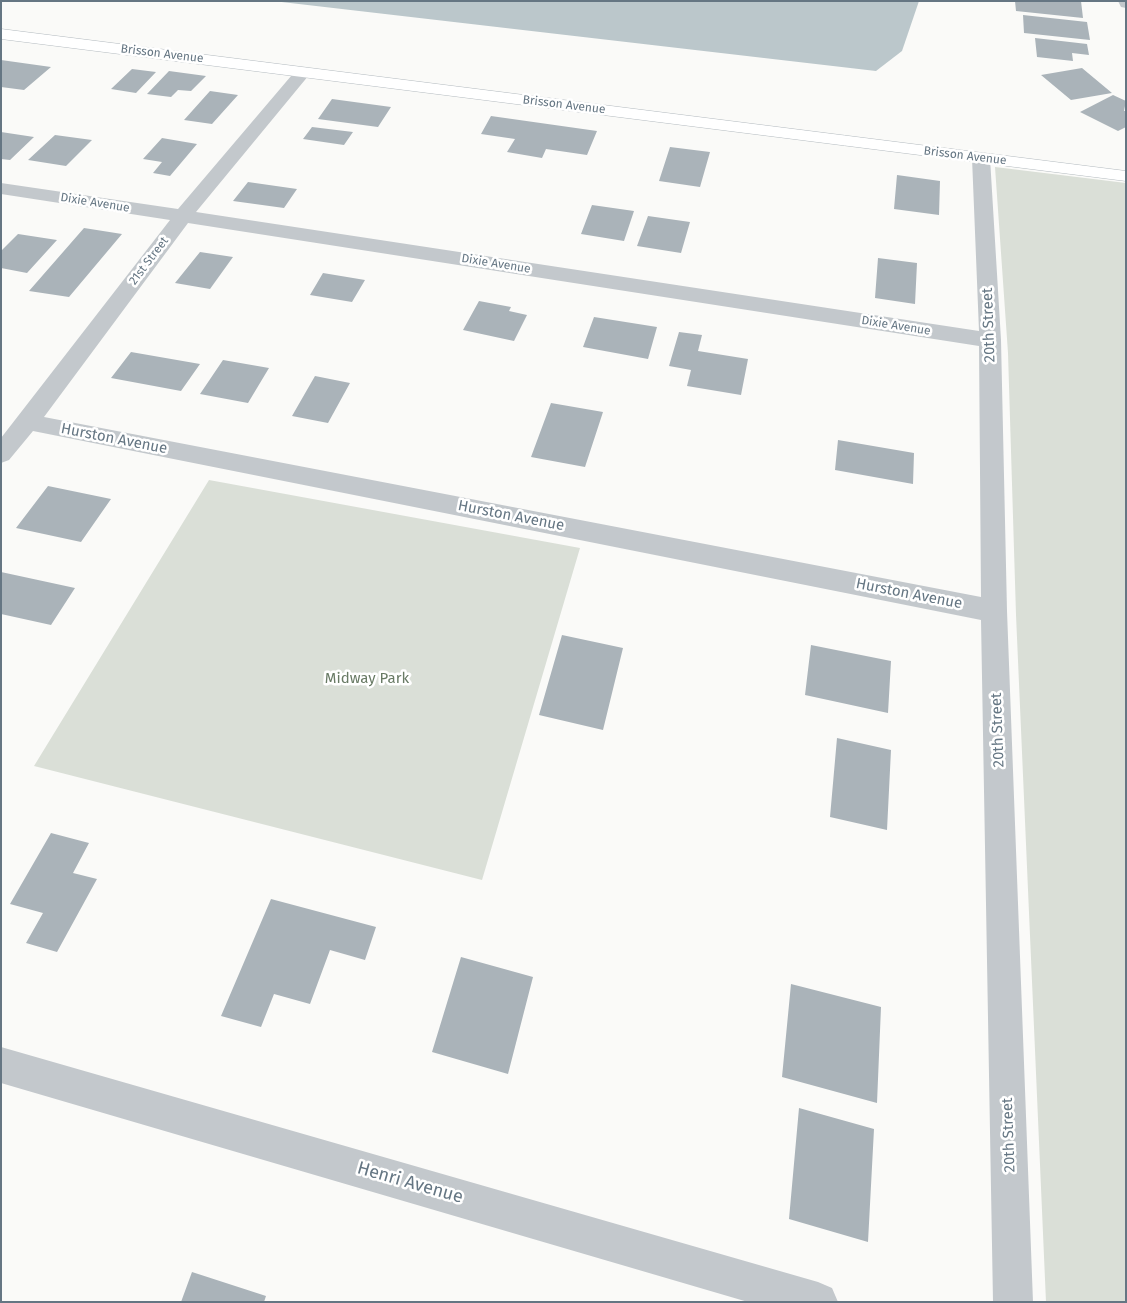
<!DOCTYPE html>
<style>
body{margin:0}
#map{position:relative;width:1127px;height:1303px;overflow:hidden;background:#fafaf8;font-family:"Fira Sans",sans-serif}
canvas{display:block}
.frame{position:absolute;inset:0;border:2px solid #657683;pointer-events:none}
</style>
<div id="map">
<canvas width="1127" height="1303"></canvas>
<div class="frame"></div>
</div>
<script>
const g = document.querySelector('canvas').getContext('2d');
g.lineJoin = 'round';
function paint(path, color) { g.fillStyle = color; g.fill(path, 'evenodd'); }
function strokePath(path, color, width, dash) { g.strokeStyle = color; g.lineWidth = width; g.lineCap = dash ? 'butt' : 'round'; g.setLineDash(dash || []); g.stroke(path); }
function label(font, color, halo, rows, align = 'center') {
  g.font = font + ' "Fira Sans",sans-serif'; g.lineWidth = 5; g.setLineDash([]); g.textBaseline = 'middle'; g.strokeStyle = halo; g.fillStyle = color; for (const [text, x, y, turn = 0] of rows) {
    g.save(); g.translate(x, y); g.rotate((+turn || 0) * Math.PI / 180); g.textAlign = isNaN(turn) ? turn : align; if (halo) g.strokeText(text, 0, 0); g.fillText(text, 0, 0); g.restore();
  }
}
paint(new Path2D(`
 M995 167 1126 183V1302H1046L1016 615 1008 353Z
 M209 480 580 548 482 880 34 766Z`), '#dadfd7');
paint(new Path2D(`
 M273 1H919L902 51 876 71Z`), '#bbc7cb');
paint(new Path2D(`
 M1015 1H1081L1083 18 1016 11Z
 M1023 15 1087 22 1090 40 1024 33Z
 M1035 38 1087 44 1089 55 1072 53 1073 61 1037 57Z
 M1 60 51 67 24 90 1 87Z
 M1082 68 1112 93 1071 100 1041 75Z
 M132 69 156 72 136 93 111 89Z
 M169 71 206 76 191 91 178 90 171 97 147 94Z
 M210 91 238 95 212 124 184 120Z
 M1113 95 1126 101 1124 111H1126V127L1118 131 1080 112Z
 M332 99 391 107 378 127 318 119Z
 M491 116 597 131 587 155 546 149 542 158 507 152 515 139 481 134Z
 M312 127 353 132 344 145 303 139Z
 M1 132 34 137 10 160 1 159Z
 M55 135 92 140 66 166 28 160Z
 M162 138 197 144 170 176 153 173 162 162 143 159Z
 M670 147 710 152 700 187 659 181Z
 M897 175 940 181 939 215 894 209Z
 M248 182 297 189 284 208 233 201Z
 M592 205 634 211 624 241 581 234Z
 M648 216 690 222 681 253 637 246Z
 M84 228 122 234 69 297 29 291Z
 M18 234 57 240 27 273 1 268V251Z
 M200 252 233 257 210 289 175 283Z
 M878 258 917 263 915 304 875 298Z
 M323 273 365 280 352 302 310 295Z
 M479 301 511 307 509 311 527 315 514 341 463 330Z
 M594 317 657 327 648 359 583 347Z
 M679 332 702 335 698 351 748 359 741 395 687 386 691 370 669 366Z
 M131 352 200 364 181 391 111 378Z
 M223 360 269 368 248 403 200 394Z
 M315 376 350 383 328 423 292 416Z
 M551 403 603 412 585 467 531 457Z
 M838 440 914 453 913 484 835 470Z
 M48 486 111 499 81 542 16 528Z
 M1 572 75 588 51 625 1 614Z
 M562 635 623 648 603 730 539 715Z
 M811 645 891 661 888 713 805 695Z
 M837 738 891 750 887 830 830 817Z
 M51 833 89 843 73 873 97 879 57 952 26 943 43 913 10 904Z
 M271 899 376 927 365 960 330 950 310 1004 274 994 261 1027 221 1016Z
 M461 957 533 977 508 1074 432 1052Z
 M791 984 881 1007 877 1103 782 1077Z
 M799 1108 874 1129 868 1242 789 1219Z
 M192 1272 266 1296 264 1302H181Z`), '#aab3b9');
const secondary = new Path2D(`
 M1 29 1126 171V181L1 39Z`);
strokePath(secondary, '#b3babf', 1);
paint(new Path2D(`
 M1118 1H1126V8L1121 7Z
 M303 67 309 69 311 72 309 75 196 212 979 331 972 158 975 154 981 153 987 154 990 158 1001 340 1007 611 1033 1302H993L981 620 33 431 9 460 1 463V438L170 220 1 194V183L178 209 297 69ZM188 223 979 346 981 597 44 417Z
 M1 1047 818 1282 832 1288 838 1302H748L1 1083Z`), '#c3c8cc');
paint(secondary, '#fff');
label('12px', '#657683', '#fff', [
 ["Brisson Avenue",162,54,7],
 ["Brisson Avenue",564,105,7],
 ["Brisson Avenue",965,156,7],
 ["Dixie Avenue",95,203,9],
 ["21st Street",149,261,-53],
 ["Dixie Avenue",496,264,9],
 ["Dixie Avenue",896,326,9]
]);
label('15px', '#657683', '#fff', [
 ["20th Street",989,325,-92],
 ["Hurston Avenue",114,439,11],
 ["Hurston Avenue",511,516,11],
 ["Hurston Avenue",909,594,11],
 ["20th Street",998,730,-92],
 ["20th Street",1009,1135,-92]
]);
label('15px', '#687a64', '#fff', [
 ["Midway Park",367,679]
]);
label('18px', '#657683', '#fff', [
 ["Henri Avenue",410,1183,16]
]);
</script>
